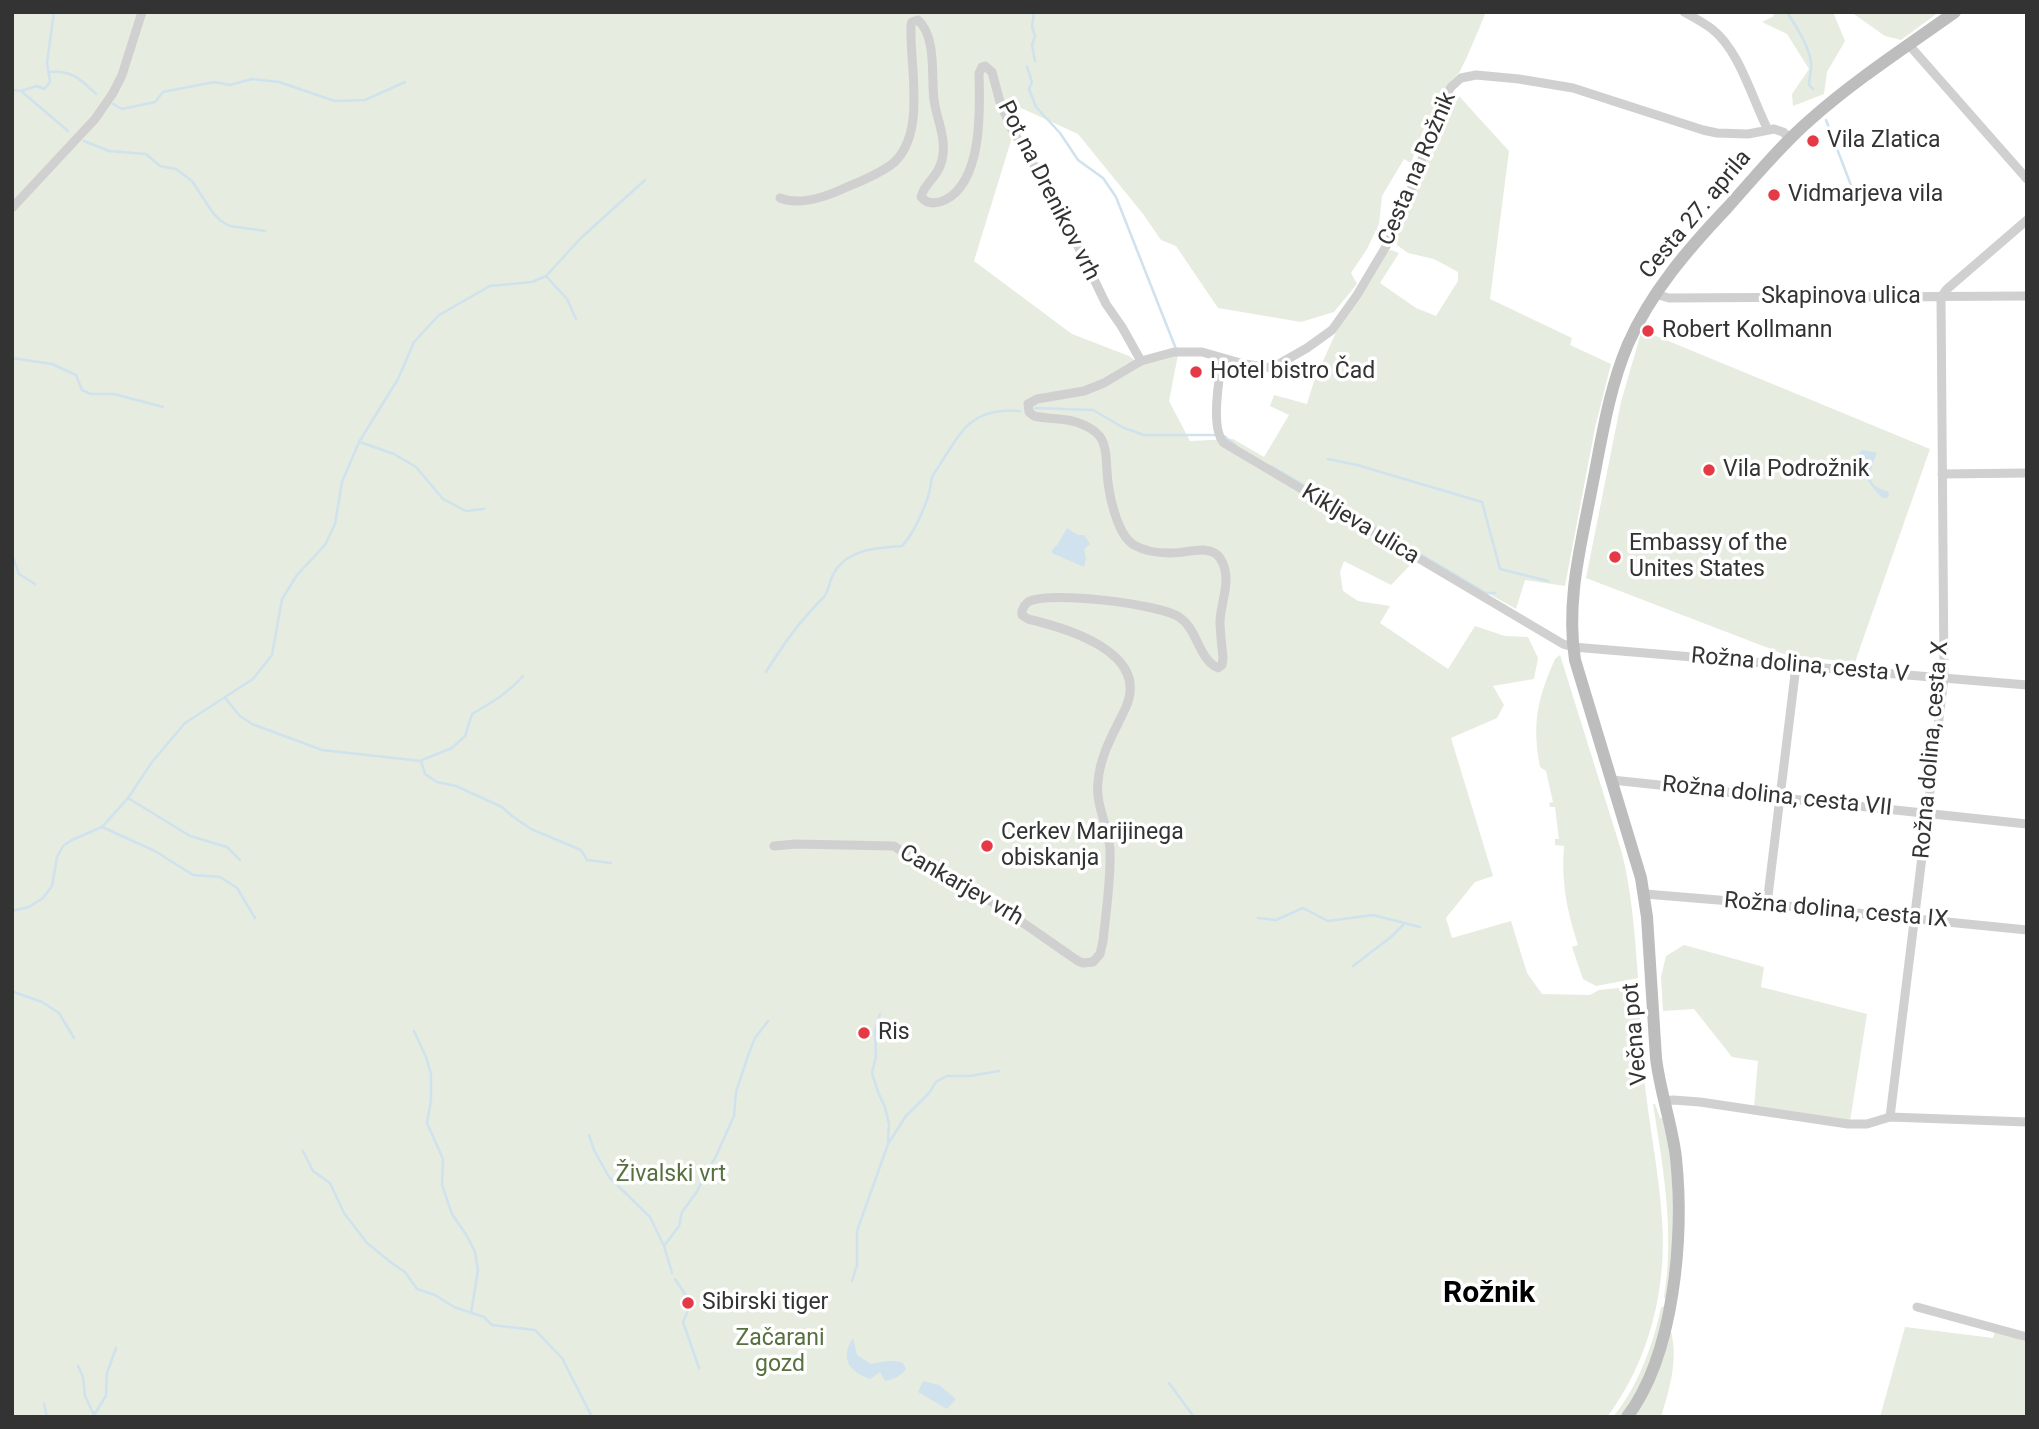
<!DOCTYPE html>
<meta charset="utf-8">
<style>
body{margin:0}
#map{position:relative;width:2039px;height:1429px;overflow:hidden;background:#fff;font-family:Roboto,sans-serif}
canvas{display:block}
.frame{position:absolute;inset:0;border:14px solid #333;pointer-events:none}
</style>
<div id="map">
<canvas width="2039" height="1429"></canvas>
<div class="frame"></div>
</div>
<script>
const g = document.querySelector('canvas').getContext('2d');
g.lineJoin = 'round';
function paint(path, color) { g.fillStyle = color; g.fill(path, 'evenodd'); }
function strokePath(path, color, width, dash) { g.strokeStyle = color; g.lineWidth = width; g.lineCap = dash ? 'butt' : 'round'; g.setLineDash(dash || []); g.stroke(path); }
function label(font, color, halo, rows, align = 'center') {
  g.font = font + ' Roboto,sans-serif'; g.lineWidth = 7; g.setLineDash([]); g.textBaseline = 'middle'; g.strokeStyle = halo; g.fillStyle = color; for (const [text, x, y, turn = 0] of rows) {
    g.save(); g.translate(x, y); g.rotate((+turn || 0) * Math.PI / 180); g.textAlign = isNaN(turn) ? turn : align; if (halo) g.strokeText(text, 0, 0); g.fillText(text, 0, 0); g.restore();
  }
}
paint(new Path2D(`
 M12 12H1486L1467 57 1459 73 1446 86 1422 133 1411 163 1404 159 1382 196 1379 224 1367 249 1351 273 1357 284 1334 312 1301 322 1218 308 1176 246 1161 240 1143 214 1078 134 1021 108 974 261 1072 334 1129 356 1141 365 1178 355 1169 401 1190 441 1233 439 1264 457 1289 415 1270 406 1274 395 1307 404 1314 381 1337 330 1371 280 1388 251 1391 250 1399 253 1380 283 1416 308 1436 316 1458 281V272L1434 259 1408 253 1397 245 1398 231 1409 209 1450 94 1459 96 1509 151 1490 299 1572 338 1570 345 1611 364 1595 428 1565 586 1525 580 1516 609 1420 555 1391 585 1344 561 1340 572 1343 591 1358 601 1390 606 1380 623 1448 669 1475 626 1505 636 1528 637 1538 658 1534 679 1493 686 1504 705 1497 718 1451 738 1493 876 1475 882 1446 918 1452 938 1511 921 1527 973 1542 994 1590 995 1599 990 1638 986C1640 1016 1641 1047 1644 1077 1649 1125 1659 1172 1662 1220 1667 1289 1649 1362 1607 1417H12Z
 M1772 12H1833L1845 41 1827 72 1824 94 1793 106 1792 94 1809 69 1787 34 1762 22 1774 16Z
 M1851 12H1939L1901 40 1885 36Z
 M1641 333H1649L1930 449 1855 662 1789 656 1586 578 1621 402Z
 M1560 655 1622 853C1632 894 1635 936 1638 978L1596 986 1583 979 1572 947 1578 945C1567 912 1561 881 1564 846L1555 845V839H1559L1555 807H1550L1549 803 1553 802 1546 771 1540 767C1532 723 1537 700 1555 659Z
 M1684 945 1764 967 1761 987 1867 1014 1850 1121 1754 1107 1758 1061 1732 1057 1694 1009 1663 1011 1661 977 1666 956Z
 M1653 1104H1655L1660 1118H1664L1672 1171 1673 1239 1666 1299 1664 1297C1675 1232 1663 1168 1653 1104Z
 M1665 1305 1655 1348 1646 1377 1621 1417H1613C1638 1387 1653 1345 1661 1308Z
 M1905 1327 1993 1338 1995 1331 2027 1342V1417H1880Z
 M1670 1328C1679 1358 1670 1388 1661 1417H1633Z`), '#e6ecdf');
paint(new Path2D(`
 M1863 450 1877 453C1873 462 1865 480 1877 487 1881 490 1885 490 1889 492L1888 498H1883C1873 490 1856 467 1858 454Z
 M1067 528 1078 535H1084L1090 544 1084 549 1086 558 1084 567 1052 553V550L1058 544Z
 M853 1338 857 1355 871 1364C883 1362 892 1359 903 1363L906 1369C901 1376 894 1379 885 1381L880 1372 870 1379C850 1372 839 1359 853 1338Z
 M923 1381 939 1385 956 1399 947 1409 918 1392Z`), '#cfe2ee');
strokePath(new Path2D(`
 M1034 12 1032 27 1035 36 1032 45 1035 61
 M1787 12C1796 27 1809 45 1811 63 1812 70 1809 78 1809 85L1813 89
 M1027 67 1032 82 1029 89 1036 107 1060 133 1078 160 1103 178 1116 197 1176 349
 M49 72C72 70 80 79 96 94
 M12 90 21 91 37 86 44 89 50 82 47 63 54 12
 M21 91 68 131
 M113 104 122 109 155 102 163 92 214 82 230 85 252 79 279 82 335 101 365 100 405 82
 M1826 120 1857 201
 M84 141 109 151 146 154 160 166 176 169 192 181 213 213 221 221 230 226 265 231
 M546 276 567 299 576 319
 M12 358 52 364 76 375 82 390 91 394H114L163 407
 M1035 408 1093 410 1124 428 1144 435H1215
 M1224 436 1235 445
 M360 442 394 454 416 467 443 499 466 511 484 509
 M1328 459 1357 465 1482 502 1500 569 1548 581
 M1271 466 1486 593H1495
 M12 555 19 574 35 584
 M766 672C785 642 798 623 823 598 829 592 829 581 834 573 847 549 877 548 902 546 914 533 922 514 928 497 931 489 930 482 933 475 959 437 967 406 1020 411
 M225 698 240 716 252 724 322 750 421 761 425 774 437 782 456 786 502 807 512 816 531 829 581 850 587 860 611 863
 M422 760 452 748 465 736 472 714C491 703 508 693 523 676
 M128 798 190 836 227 847 240 860
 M102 827 155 851 193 875 220 877 237 888 255 918
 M12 911 29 907 43 898 52 886 57 857 63 846 72 840 102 827 128 798 152 762 185 723 253 679 272 655 282 599 297 575 325 545 335 524 342 482 359 442 398 379 414 342 439 315 490 286 532 282 546 276 581 238 645 180
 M1258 918 1276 920 1303 908 1328 921 1373 915 1420 927
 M1353 966 1391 937 1404 924
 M12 990 14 992 42 1002 59 1013 74 1038
 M880 1014 875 1031 876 1056 872 1073 878 1092 885 1107 889 1124 888 1141
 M414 1031 426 1057 431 1074V1100L427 1123 443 1159 442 1185 452 1214 467 1236 475 1252 478 1270 471 1313
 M589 1135 594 1150 609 1177 650 1217 664 1246 672 1273
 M303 1151 313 1171 330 1183 344 1213 367 1243 393 1264 405 1272 417 1289 435 1295 454 1307 484 1317 492 1325 535 1330 562 1358 592 1417
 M664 1246 679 1226 682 1212 696 1193 716 1156 734 1116 736 1092 749 1053 755 1038 768 1021
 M675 1279 691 1303 683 1322 699 1368
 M852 1281 857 1265V1231L888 1144 906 1116 929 1093 936 1082 947 1076H970L999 1071
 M78 1366 83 1377 85 1396 94 1415
 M1169 1383 1194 1417
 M44 1404 47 1417
 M94 1415 106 1396 107 1373 116 1348`), '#cfe2ee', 2.5);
strokePath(new Path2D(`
 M1684 12C1693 17 1704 23 1712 29 1740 51 1752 99 1768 130
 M1909 45 2027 179
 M780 198C800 206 828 196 847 187 862 181 878 174 891 165 928 136 909 65 911 25L912 22 918 20C937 37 931 77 934 100 937 121 947 138 942 160 938 178 924 183 921 197 927 204 936 204 945 200 983 181 980 108 979 73L982 67 985 66 992 72 1000 102 1011 128 1056 201 1106 304 1122 327 1141 361
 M12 208 95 119 113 93 122 75 142 12
 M1655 294 1669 298 2027 296
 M1223 358C1219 377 1210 429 1224 443L1563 644 1573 647 2027 685
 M1942 474 2027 473
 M1612 780 2027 824
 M774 846 796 844 894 846 929 870 996 904 1078 961 1083 963 1093 962 1100 954 1103 941C1106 912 1111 880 1110 850 1109 827 1095 805 1098 782 1100 754 1115 731 1126 707 1150 652 1066 628 1028 619L1022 615V611C1024 606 1024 605 1028 602 1047 590 1160 604 1179 617 1198 629 1198 659 1218 668L1222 665 1223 658C1222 646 1220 633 1220 621 1221 600 1233 578 1220 558 1210 543 1185 554 1170 553 1158 553 1144 551 1134 545 1116 534 1108 491 1107 471 1106 460 1107 450 1102 440 1099 434 1092 429 1086 426 1070 417 1051 420 1034 416L1029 412 1028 404 1037 399 1084 391 1104 383 1141 361 1174 352H1202L1244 364 1272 368 1307 348 1332 330 1357 295 1388 243 1407 201 1443 100 1451 87 1461 78 1476 75 1519 79 1573 88 1703 130 1717 133 1748 134 1774 129 1783 132 1791 139
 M1645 894 1767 904 2027 930
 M1767 904 1796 666
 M1664 1101 1673 1100 1700 1102 1848 1124H1867L1890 1117 2027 1122
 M1890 1117 1944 678 1941 297 1947 289 2027 220
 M1917 1307 2027 1337`), '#d0d0d0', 9);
strokePath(new Path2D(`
 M1627 1417C1675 1354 1684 1235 1676 1158 1672 1124 1660 1092 1656 1058L1647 917 1641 878 1575 660C1566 602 1580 549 1591 492 1601 443 1608 391 1628 344 1651 292 1688 249 1727 208 1754 178 1780 146 1810 120 1855 80 1906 47 1955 12`), '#bdbdbd', 12);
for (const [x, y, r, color] of [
 [1813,141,7,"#e63946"],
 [1774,195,7,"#e63946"],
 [1648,331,7,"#e63946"],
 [1196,372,7,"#e63946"],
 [1709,470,7,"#e63946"],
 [1615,557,7,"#e63946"],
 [987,846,7,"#e63946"],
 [864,1033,7,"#e63946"],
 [688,1303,7,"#e63946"]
]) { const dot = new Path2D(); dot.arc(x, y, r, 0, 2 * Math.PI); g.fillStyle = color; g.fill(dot); strokePath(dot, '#fff', 2.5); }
label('23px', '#333', '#fff', [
 ["Vila Zlatica",1827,141],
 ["Vidmarjeva vila",1788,195],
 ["Robert Kollmann",1662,331],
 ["Hotel bistro Čad",1210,372],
 ["Vila Podrožnik",1723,470],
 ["Embassy of the",1629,544],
 ["Unites States",1629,570],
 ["Cerkev Marijinega",1001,833],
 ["obiskanja",1001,859],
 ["Ris",878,1033],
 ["Sibirski tiger",702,1303]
], 'left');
label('23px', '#333', '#fff', [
 ["Cesta na Rožnik",1418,169,-67],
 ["Pot na Drenikov vrh",1048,191,63],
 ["Cesta 27. aprila",1696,215,-50],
 ["Skapinova ulica",1841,297],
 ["Kikljeva ulica",1360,525,31],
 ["Rožna dolina, cesta V",1800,666,5],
 ["Rožna dolina, cesta X",1932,750,-85],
 ["Rožna dolina, cesta VII",1777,797,6],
 ["Cankarjev vrh",961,886,30],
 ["Rožna dolina, cesta IX",1836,911,5],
 ["Večna pot",1636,1034,-95]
]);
label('23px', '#56703f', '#fff', [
 ["Živalski vrt",671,1175],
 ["Začarani",780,1339],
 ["gozd",780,1365]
]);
label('bold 30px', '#000', '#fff', [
 ["Rožnik",1489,1294]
]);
</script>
